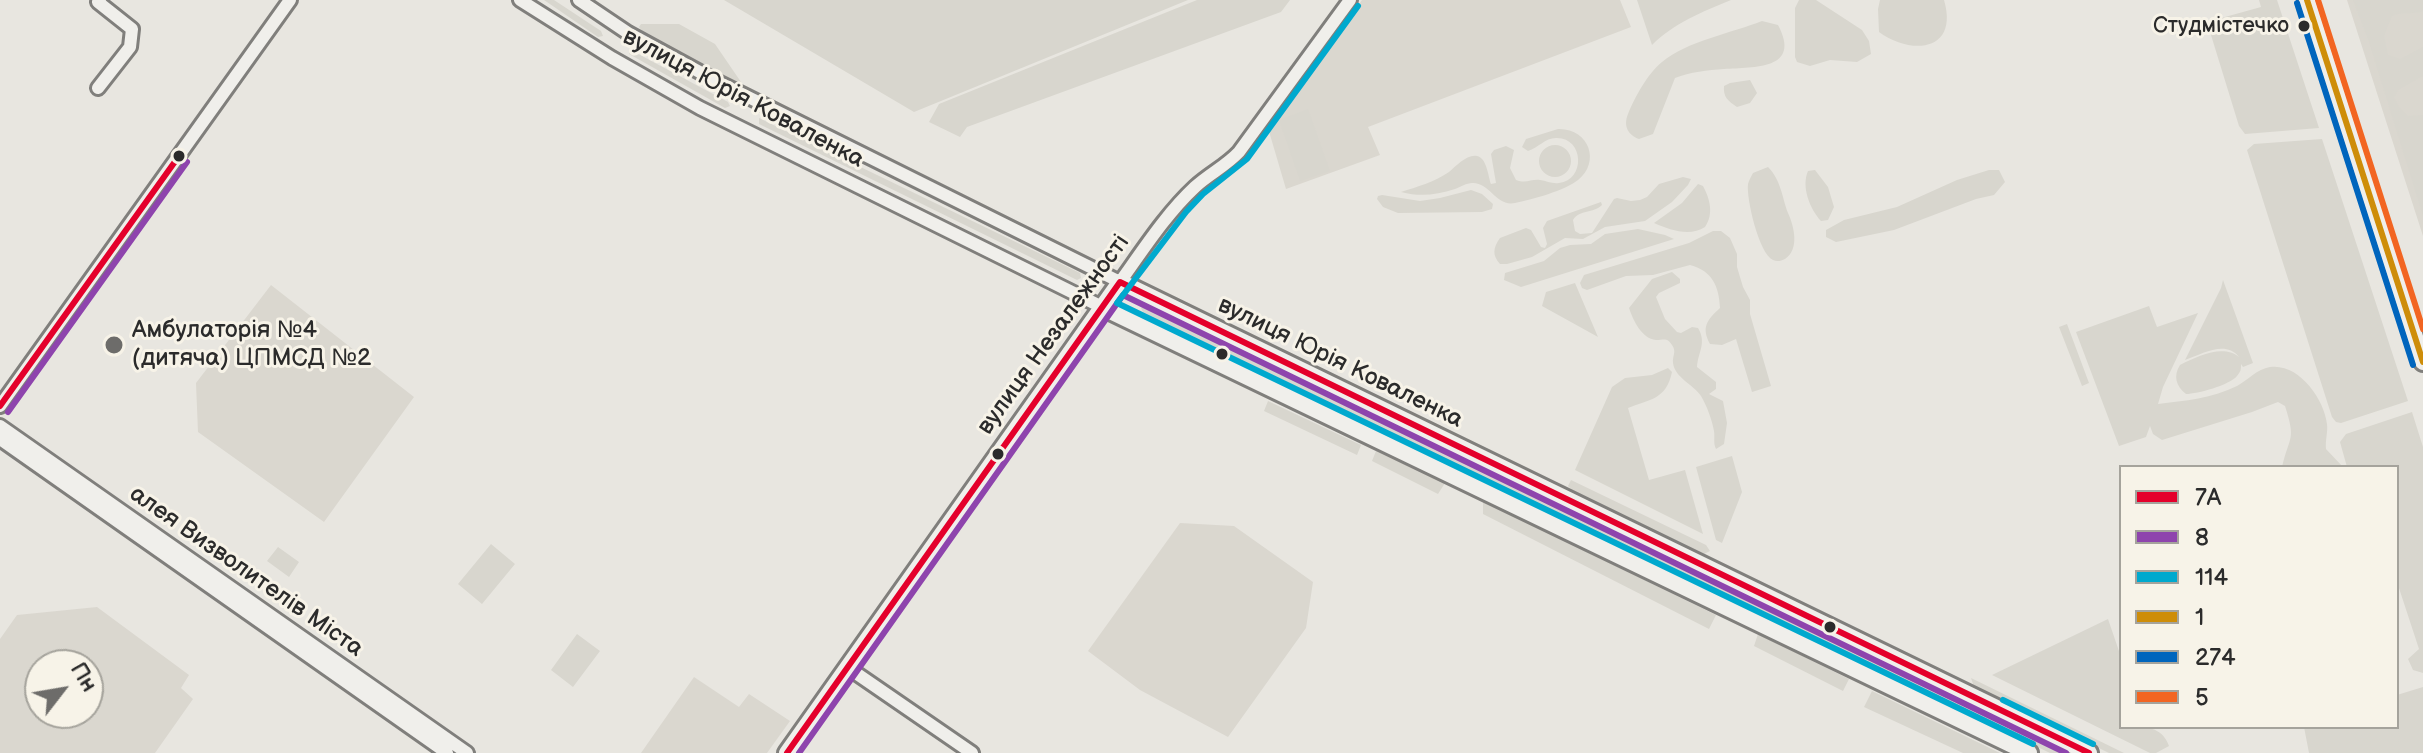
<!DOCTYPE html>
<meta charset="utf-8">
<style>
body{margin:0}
#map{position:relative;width:2423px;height:753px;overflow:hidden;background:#e8e6e0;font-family:"Balsamiq Sans",sans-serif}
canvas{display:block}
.legend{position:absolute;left:2119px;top:465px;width:280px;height:264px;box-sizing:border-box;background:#f7f3e8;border:2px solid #a5a39c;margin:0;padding:10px 14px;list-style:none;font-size:24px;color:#2b2b2b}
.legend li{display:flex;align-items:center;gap:16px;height:40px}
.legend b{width:40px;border:2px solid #a5a39c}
.north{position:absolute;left:24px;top:649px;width:80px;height:80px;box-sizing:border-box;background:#f7f3e8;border:2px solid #a5a39c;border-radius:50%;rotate:59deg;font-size:22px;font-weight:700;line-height:32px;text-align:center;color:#2b2b2b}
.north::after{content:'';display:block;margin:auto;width:28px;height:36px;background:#6d6c6a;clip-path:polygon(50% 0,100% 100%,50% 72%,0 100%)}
</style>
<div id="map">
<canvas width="2423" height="753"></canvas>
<ul class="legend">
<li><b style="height:10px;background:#e4002b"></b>7А</li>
<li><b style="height:10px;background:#8e44ad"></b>8</li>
<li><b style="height:10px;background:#00a9ce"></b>114</li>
<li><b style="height:10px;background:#ce8d09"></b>1</li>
<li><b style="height:10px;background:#0065bd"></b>274</li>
<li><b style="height:10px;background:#f26522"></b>5</li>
</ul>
<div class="north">Пн</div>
</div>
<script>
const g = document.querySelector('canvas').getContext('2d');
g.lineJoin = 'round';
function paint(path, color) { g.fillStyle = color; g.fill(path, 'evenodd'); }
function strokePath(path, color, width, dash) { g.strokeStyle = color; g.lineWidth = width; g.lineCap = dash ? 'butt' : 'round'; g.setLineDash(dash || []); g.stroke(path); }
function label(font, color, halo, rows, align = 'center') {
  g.font = font + ' "Balsamiq Sans",sans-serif'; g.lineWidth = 6; g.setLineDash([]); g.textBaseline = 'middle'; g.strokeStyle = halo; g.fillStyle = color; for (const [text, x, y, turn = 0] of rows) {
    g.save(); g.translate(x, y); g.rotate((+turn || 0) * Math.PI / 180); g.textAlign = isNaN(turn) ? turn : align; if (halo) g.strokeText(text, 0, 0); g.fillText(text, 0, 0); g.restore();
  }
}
paint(new Path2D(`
 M1362 0H1620L1631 27 1368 127 1380 155 1286 189 1268 128Z
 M2347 0H2423V236Z
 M271 285 414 397 324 522 198 432 196 383Z
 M1180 523 1234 526 1313 582 1306 628 1228 737 1140 690 1088 651Z
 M97 607 189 675 181 688 193 699 155 753H0V639L17 615ZM40 665H88V713H40Z
 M694 677 739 707 749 694 790 721 767 753H641Z`), '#dad7cf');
paint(new Path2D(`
 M544 0H554L601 31 603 36 598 37Z
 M724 0H1188L914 112Z
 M1197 0H1290L1281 12 967 127 960 137 929 122 939 104Z
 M1637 0H1731C1702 12 1674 23 1652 45Z
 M1799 0H1816L1862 30 1869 41 1871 54 1857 62 1830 60 1810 66 1797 62 1795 57V8Z
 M1880 0H1944C1959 51 1912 56 1879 32L1878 9Z
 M2259 0H2277L2319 128 2245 134 2239 126 2207 22 2261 7Z
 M2353 0H2423V11C2412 15 2403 11 2392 16L2384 36 2388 55 2400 59 2423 47V76L2398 90 2394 97 2399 107 2408 116 2423 115V216L2369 42Z
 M1762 21 1778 25C1802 70 1754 67 1724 69 1708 70 1690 72 1675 78L1653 134 1639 139C1628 135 1623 126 1628 114 1635 97 1648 73 1662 62 1687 41 1732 33 1762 21Z
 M641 24H679L715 44 741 82 736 84 643 32 639 27Z
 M629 49 728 102 730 106 725 108 629 54Z
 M1750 80 1757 93 1750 103 1737 107C1728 101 1723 97 1724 86L1730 83Z
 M1308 109 1330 171 1300 181 1279 120Z
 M759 118 1080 273 1081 278 1077 280 759 124Z
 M1558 129C1589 128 1601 162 1578 180 1566 190 1531 200 1515 203 1496 207 1490 182 1472 183 1467 183 1460 187 1455 189 1436 195 1420 197 1401 192 1417 187 1434 182 1449 172 1456 166 1467 154 1477 156 1487 158 1488 176 1491 184L1496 183 1491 154 1494 150 1506 146 1514 150 1510 168 1516 180C1526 184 1531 179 1540 180 1547 181 1552 184 1559 183 1586 180 1584 137 1556 138 1545 138 1538 148 1528 151L1522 147 1526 139Z
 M2322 139 2408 401 2341 423 2336 422 2332 417 2247 150 2254 144Z
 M1539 161a16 16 0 1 1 32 0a16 16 0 1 1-32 0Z
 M1768 167C1781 180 1782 197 1788 213 1794 226 1800 249 1785 259 1781 261 1777 262 1773 260 1759 254 1746 198 1748 184 1749 180 1751 177 1753 173Z
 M1815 170 1828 187 1834 207 1828 220 1821 221C1810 209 1801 187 1808 171Z
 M1989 170H1999L2005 182 1994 195 1976 199 1894 230 1836 242 1826 237V230L1844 220 1897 207 1957 180Z
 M1683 177 1691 179 1688 185 1672 202 1645 221 1605 227 1583 239 1565 238 1532 257 1507 264H1500C1492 255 1493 248 1500 238L1526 228 1531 230 1541 247 1545 248 1547 244 1543 228 1547 221 1601 202 1602 205C1593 214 1580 209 1573 220L1575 231 1580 234 1592 233 1614 199 1617 198 1631 201 1640 200 1647 197 1659 184Z
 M1698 184 1703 186C1710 199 1714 214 1705 227 1690 237 1670 230 1654 223L1682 203Z
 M1471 190 1482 194 1493 204 1492 209 1482 212 1398 213 1383 207 1377 199 1378 196 1382 195 1420 201 1440 198Z
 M1638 229 1665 235 1674 239 1521 287 1504 280 1505 273 1544 261 1560 248 1570 245 1591 244 1605 234Z
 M1713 231H1721L1730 238 1737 254V267L1743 287 1750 300V314L1771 386 1752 392 1736 339 1722 345 1710 344C1701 327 1707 320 1720 308 1719 287 1713 271 1690 265L1653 275 1626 276 1587 290 1582 288 1580 283 1584 275 1689 243Z
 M1672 272 1680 279V283L1659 293 1656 297 1665 319 1677 332 1681 333 1692 327 1698 328C1707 343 1698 352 1697 367L1716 382V389L1709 394 1723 401 1727 423 1724 444 1716 449C1713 443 1715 438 1714 431 1712 420 1707 406 1701 396 1693 384 1675 378 1673 363 1672 356 1677 352 1672 345 1667 337 1664 340 1656 340 1642 339 1633 320 1629 308L1652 279Z
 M2223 280 2253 363 2243 367 2241 364C2241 370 2241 371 2237 376 2230 385 2197 394 2186 394 2176 386 2173 376 2180 365 2198 356 2223 344 2239 357 2225 340 2203 354 2185 360L2221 288Z
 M1575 283 1598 337 1542 306 1546 292Z
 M1146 306 2062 751 2064 753H2050L1143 312 1141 308Z
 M2149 306 2157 327 2198 313 2163 387 2158 404C2184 401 2213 398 2237 386 2248 380 2257 369 2270 367 2299 363 2324 399 2327 424 2328 432 2325 441 2326 449L2343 467H2282C2290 434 2296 441 2285 406L2278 402 2252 412 2162 440 2153 434 2150 426 2146 437 2119 446 2076 332Z
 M2067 324 2089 383 2082 386 2059 327Z
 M1668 368 1672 372C1666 400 1650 399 1628 408L1649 480 1685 470 1703 534 1575 470 1612 387 1625 378 1652 375Z
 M1268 401 1361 445 1357 455 1264 411Z
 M2412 412 2423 447V673L2413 670 2408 659 2419 649 2397 582V467H2347L2340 442 2346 434Z
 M1376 451 1445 483 1438 494 1372 461Z
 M1732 456 1742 492 1722 543 1716 540 1696 467Z
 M1571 480 1706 545 1710 551 1704 554 1572 490 1568 486Z
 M1483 501 1716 615 1709 629 1483 514Z
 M491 544 515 564 482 604 458 584Z
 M278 547 299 562 289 577 267 561Z
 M2108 619 2121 657V727C2141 727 2161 724 2169 746L2156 753H2150L1992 675Z
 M577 634 600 651 573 687 551 670Z
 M1758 634 1849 679 1843 691 1754 646Z
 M1971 678 2124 753H2109L1974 687Z
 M2423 687V753H2309L2304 727H2397V695Z
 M1872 691 2000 753H1963L1864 707Z`), '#d8d6ce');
const minor = new Path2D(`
 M520 0 612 58 700 108 1102 307
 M579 0 628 33 718 82 1120 282C1143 250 1166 214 1195 187 1209 174 1226 166 1239 152L1350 0
 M98 88 130 47 132 29 98 2 100 0
 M0 406 290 0
 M0 426 467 753
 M0 439 447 753
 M847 667 972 753`);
const major = new Path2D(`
 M2307 0 2423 362
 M1102 307 2029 753
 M787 753 1120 282 2089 753`);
strokePath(minor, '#807f7c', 18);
strokePath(major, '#807f7c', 22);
strokePath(minor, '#f0efeb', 12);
strokePath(major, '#f0efeb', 16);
strokePath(new Path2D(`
 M0 406 179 156
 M787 753 1120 282 2089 753`), '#e4002b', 6);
strokePath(new Path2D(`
 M8 412 187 162
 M799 753 1123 295 2066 753`), '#8e44ad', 6);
strokePath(new Path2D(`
 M1358 6 1247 159 1203 194 1186 212 1117 303 2033 744
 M2003 700 2093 744`), '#00a9ce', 6);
strokePath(new Path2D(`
 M2307 0 2423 362`), '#ce8d09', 6);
strokePath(new Path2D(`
 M2297 3 2413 365`), '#0065bd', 6);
strokePath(new Path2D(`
 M2318 0 2423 329`), '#f26522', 6);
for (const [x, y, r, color] of [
 [2304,26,7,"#2b2b2b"],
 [179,156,7,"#2b2b2b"],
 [114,345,10,"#6d6c6a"],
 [1222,354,7,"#2b2b2b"],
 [998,454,7,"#2b2b2b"],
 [1830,627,7,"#2b2b2b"]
]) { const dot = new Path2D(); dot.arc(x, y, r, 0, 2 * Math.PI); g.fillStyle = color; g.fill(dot); strokePath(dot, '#f7f3e8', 3); }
label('22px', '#2b2b2b', '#f7f3e8', [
 ["Студмістечко",2289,26]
], 'right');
label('24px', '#2b2b2b', '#f7f3e8', [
 ["вулиця Юрія Коваленка",743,99,28],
 ["вулиця Незалежності",1054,335,-54],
 ["вулиця Юрія Коваленка",1340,363,26],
 ["алея Визволителів Міста",246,572,35]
]);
label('24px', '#2b2b2b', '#f7f3e8', [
 ["Амбулаторія №4",132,331],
 ["(дитяча) ЦПМСД №2",132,359]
], 'left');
</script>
